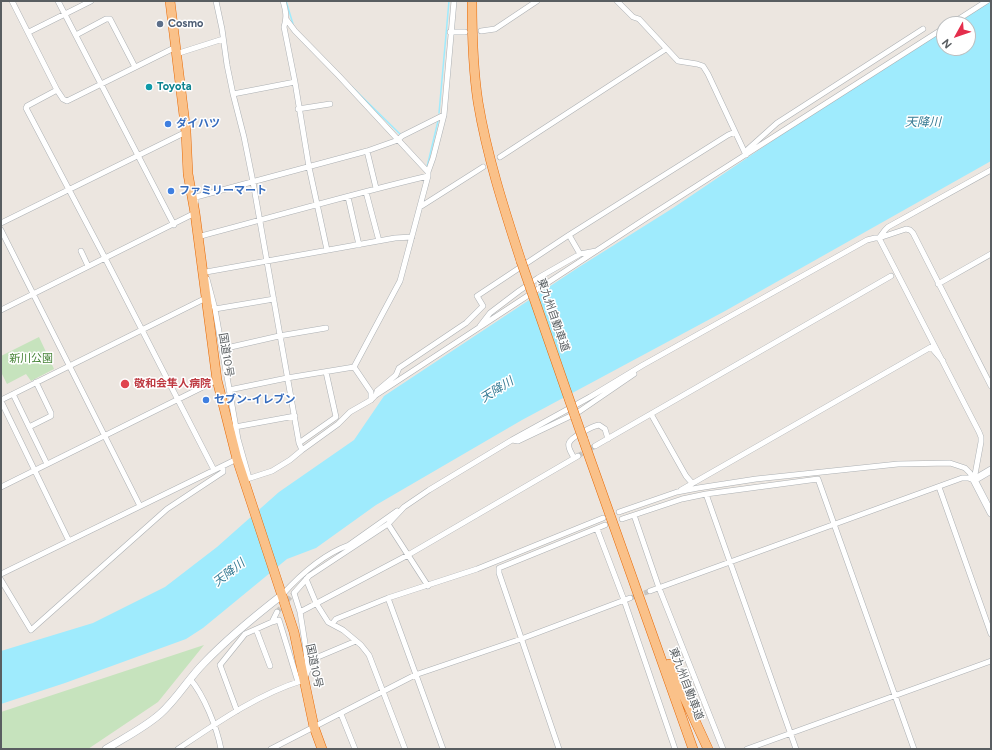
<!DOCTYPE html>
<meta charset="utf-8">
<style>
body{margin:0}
#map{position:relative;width:992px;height:750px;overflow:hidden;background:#ece6e0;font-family:Figtree,sans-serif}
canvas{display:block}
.frame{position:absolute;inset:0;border:2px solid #595e61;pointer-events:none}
.north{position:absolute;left:936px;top:16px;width:40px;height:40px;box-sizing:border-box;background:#fff;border:1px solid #bdbfc0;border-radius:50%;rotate:230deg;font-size:11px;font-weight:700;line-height:16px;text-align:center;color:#595e61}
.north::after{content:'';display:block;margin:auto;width:14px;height:18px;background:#e42e4c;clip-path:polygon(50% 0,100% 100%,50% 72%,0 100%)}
</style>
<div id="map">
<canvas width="992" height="750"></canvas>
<div class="frame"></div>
<div class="north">N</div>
</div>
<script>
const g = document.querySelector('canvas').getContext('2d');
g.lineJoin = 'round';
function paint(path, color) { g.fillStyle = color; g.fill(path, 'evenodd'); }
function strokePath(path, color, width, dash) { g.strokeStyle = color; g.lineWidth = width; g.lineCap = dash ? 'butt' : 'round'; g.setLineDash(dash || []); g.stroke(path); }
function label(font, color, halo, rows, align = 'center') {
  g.font = font + ' Figtree,"Noto Sans JP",sans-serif'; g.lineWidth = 3; g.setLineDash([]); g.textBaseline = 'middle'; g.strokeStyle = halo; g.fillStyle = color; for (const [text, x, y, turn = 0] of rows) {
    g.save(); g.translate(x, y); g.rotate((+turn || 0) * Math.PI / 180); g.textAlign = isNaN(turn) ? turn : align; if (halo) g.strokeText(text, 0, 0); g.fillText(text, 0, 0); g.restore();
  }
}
paint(new Path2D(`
 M39 337 54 369 31 381 26 374 7 384 1 372V356Z
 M204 645 158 702 88 749H1V712Z`), '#c6e3bd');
paint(new Path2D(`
 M988 1H991V161L725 311 522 420 376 505 316 548 287 559 203 628 186 639 65 683 1 704V651L93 623 165 587 217 547 279 492 354 440 384 396 579 267 673 208 809 116 944 30V48H968V24H953Z`), '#9febfd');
strokePath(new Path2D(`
 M286 1 293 24
 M352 87 400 134
 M439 113 449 1
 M427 167 438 121`), '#9febfd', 1.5);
strokePath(new Path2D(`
 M578 456 595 446
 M630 598 650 591
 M277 612 294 593`), '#c7c4c0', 5, [5, 2.5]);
const street = new Path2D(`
 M12 1 57 90 27 106 26 108 105 258 214 470
 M58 1 174 225
 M216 1 222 29 227 65 233 94 244 137 253 182 299 443 302 450
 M283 1C286 11 287 18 284 27L295 82 309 167 327 250
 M617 1 633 17 639 19 678 61 697 64 703 66 708 74 746 155
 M286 19 295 31 339 76 428 172
 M951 24 987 1
 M481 31 495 29 537 1
 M29 32 91 1
 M450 32H465
 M76 35 106 19H110L135 67
 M176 54 223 39
 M57 90 63 99 67 101 176 47
 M233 94 295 82
 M298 109 330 104
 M367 151 376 188
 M746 155 748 149 777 123 923 29
 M500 157 666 49
 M366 192 379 241
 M348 197 359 245
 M196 202V197L367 151 398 140 402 136 444 115
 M420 207 483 167
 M1 223 186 132
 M1 230 140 506
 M569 235 580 254
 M201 236C277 216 352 194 428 176
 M879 238 979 432 981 437V442L974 480
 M879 238 885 230 888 227 991 170
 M81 251 88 266
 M206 272 395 238 412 237
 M207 279 215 309 238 439 249 478
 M938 284 991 254
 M215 309 274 299
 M1 310 195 213
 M480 326 490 313 519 291 538 278 580 254 596 251
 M222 349 279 336 326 328
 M229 390 287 378 354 367
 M13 394 47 464
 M376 395 377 391 396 375 399 368 466 323 483 306 477 296 569 235 728 135 735 132
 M1 400 206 298
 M371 400V392L354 367 400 281 428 176V172L433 158 444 115 454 1
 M1 401 69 541
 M651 414 686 476 692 483
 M29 427 51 416V413L36 382
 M235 427 295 416
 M512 440 518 441 577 413 634 374
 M299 443 336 417 326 372
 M595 446 891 276
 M574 458C572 454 567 447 569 443 571 437 593 426 599 425L605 429 608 439
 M244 480 272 471 290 460 302 450 338 424 350 412 371 400 376 395 648 217 944 28
 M1 487 217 380
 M939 487 991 634
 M681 490 931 347 943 361
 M706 494 796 749
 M619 512 677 492 698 488 756 479 898 464 950 463 965 468 970 473 974 480
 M634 515 659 588 723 749
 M622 519 682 499 706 494 818 479 914 749
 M388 524 428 586
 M597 529 624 600 675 749
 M1 574 237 459
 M306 579 316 603 328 622 343 630 361 645 369 655 405 749
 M1 580 31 630 167 509 223 472V466
 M650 591 962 478H968L974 480
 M282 595C300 575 324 554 349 545L397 511
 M388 598 443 749
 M300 612 408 555 578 456
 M272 622 279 620 298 682
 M332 624 336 619 388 598 477 569 603 518
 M256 629 270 666
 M318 657 356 641
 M190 679C204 695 217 728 221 749
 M237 711 220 665 245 634 272 622 277 612
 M341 714 355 749
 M178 749C218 722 258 694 304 680L308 670 305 643 300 612 294 593 309 576 388 524 404 507 429 490 512 440 590 397 643 365 867 240 875 238H879L906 229 910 230 913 233 991 386
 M271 749 415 675 521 639 630 598
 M559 749 499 573V568L605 525
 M747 749 991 661`);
const secondary = new Path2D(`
 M991 470 974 480 991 513
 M106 749C124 738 144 728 160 714 177 699 188 679 204 663 228 638 255 616 282 595`);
const highway = new Path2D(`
 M170 1 186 132 188 174 195 213 217 380 237 459 294 632 314 727 322 749
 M472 1C472 34 473 69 478 102 487 156 504 209 521 261
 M583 439 693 749
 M669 664 708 749`);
strokePath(street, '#acb0b3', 6);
strokePath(secondary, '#adb2b6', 8);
strokePath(highway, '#e66906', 10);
strokePath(street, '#fff', 5);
strokePath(secondary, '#fff', 7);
strokePath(highway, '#fac189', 9);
const highwayBridge = new Path2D(`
 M521 261 583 439`);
strokePath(highwayBridge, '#e66906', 10, []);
strokePath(highwayBridge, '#fac189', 9);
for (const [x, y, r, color] of [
 [160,24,4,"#5c6f8a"],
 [149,87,4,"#0f9aa8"],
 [168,124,4,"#3f7fe0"],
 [171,191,4,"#3f7fe0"],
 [125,384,5,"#e0444e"],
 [206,400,4,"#3f7fe0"]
]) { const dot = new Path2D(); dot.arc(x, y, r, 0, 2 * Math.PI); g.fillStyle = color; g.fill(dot); strokePath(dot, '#fff', 1.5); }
label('bold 11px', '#4e5e75', '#fff', [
 ["Cosmo",168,24]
], 'left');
label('bold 11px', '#0d838f', '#fff', [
 ["Toyota",157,87]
], 'left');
label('bold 11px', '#366cbe', '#fff', [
 ["ダイハツ",176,124],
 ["ファミリーマート",179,191],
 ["セブン-イレブン",214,400]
], 'left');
label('11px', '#595e61', '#fff', [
 ["東九州自動車道",553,315,71],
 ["国道10号",226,355,81],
 ["国道10号",314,666,78],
 ["東九州自動車道",686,684,69]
]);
label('11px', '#458336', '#fff', [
 ["新川公園",31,359]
]);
label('bold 11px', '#be3a42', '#fff', [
 ["敬和会隼人病院",134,384]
], 'left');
label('italic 12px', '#367b94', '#fff', [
 ["天降川",923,122],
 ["天降川",497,390,-32],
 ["天降川",229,573,-38]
]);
</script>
